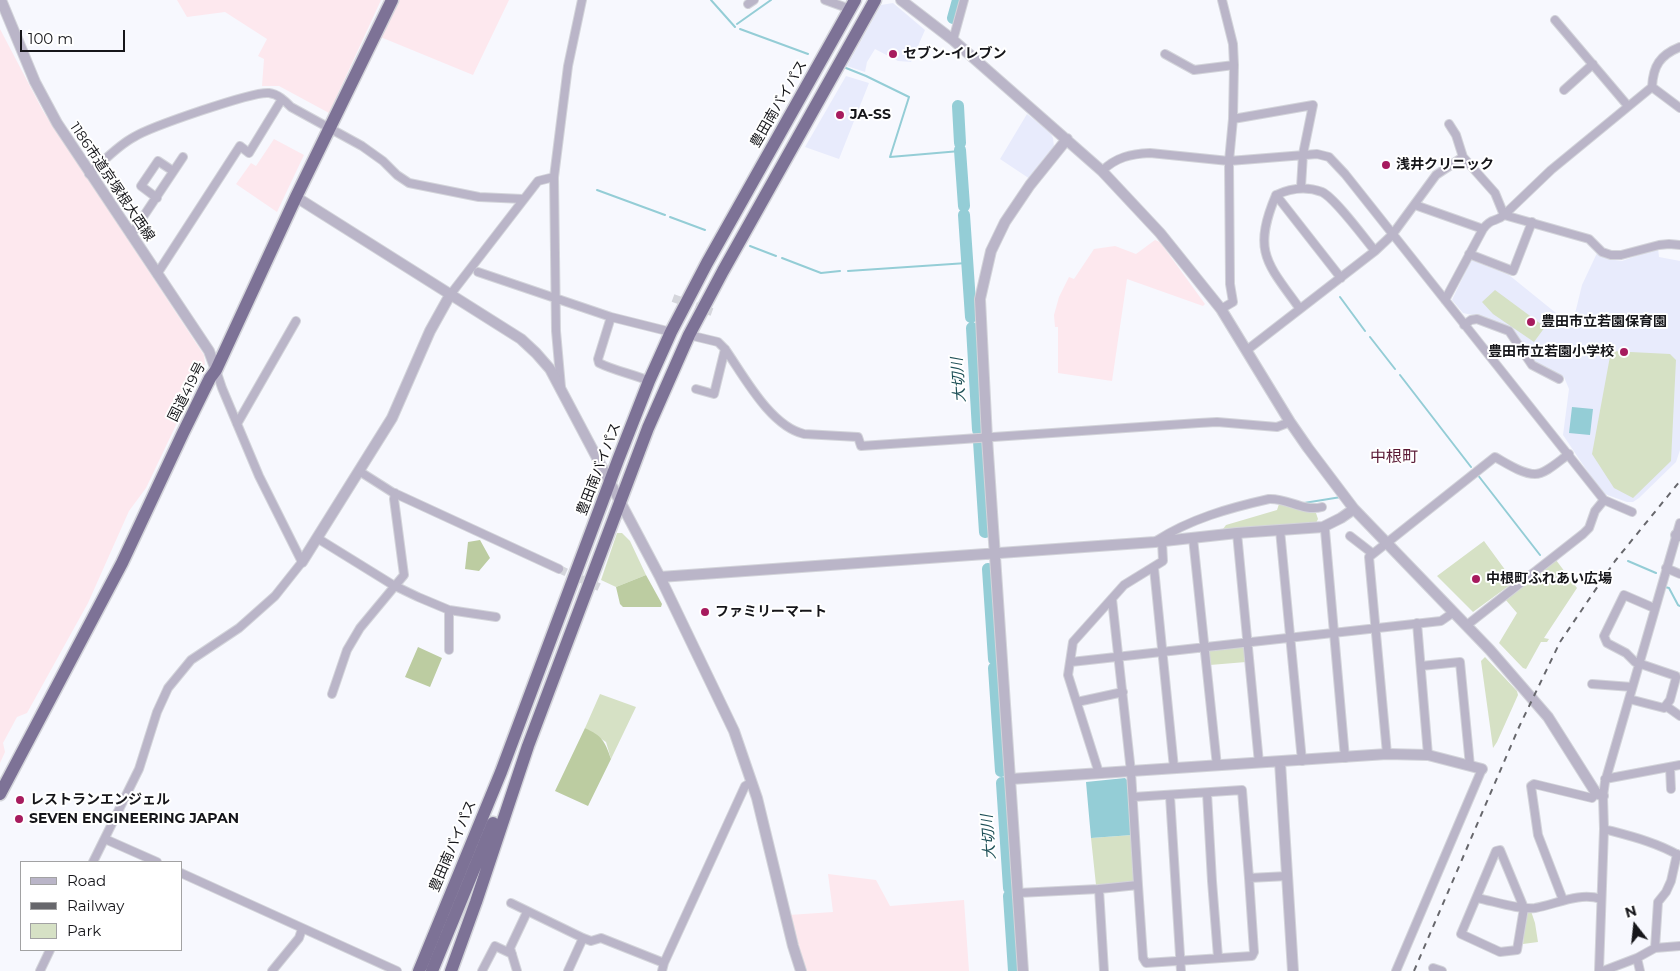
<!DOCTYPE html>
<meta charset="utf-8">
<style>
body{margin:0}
#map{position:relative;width:1680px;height:971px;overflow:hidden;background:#f7f8fe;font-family:Montserrat,sans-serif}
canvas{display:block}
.legend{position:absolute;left:20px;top:861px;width:162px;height:90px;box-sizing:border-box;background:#fff;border:1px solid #a2a2a3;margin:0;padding:6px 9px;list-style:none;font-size:15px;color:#16161a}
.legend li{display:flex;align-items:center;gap:10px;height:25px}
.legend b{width:25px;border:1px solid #a2a2a3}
.north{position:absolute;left:1610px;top:901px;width:50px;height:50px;-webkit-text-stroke:4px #fff;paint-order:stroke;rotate:344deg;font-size:14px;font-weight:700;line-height:20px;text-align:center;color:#16161a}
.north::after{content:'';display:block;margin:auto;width:18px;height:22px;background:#16161a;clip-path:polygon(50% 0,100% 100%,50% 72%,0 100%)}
.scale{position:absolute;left:20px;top:30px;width:105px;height:22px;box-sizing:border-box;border:2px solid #16161a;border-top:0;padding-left:6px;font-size:15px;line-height:18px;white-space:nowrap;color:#16161a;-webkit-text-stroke:4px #fff;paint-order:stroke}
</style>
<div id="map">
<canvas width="1680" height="971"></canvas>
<ul class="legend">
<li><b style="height:6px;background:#bab5c8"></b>Road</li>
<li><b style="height:6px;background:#67676c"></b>Railway</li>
<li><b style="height:14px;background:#d6e1c5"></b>Park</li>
</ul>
<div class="north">N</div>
<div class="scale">100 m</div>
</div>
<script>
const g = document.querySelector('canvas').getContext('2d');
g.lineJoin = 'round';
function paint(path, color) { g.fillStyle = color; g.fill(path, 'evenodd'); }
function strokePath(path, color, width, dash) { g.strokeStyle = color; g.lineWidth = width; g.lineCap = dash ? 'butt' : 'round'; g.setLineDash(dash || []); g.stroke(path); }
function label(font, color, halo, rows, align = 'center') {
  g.font = font + ' Montserrat,"Noto Sans JP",sans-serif'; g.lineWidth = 4; g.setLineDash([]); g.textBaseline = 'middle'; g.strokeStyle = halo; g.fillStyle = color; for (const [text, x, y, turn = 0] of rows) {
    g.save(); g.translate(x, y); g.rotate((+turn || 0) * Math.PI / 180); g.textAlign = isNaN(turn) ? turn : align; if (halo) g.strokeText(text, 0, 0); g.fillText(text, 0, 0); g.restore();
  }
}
paint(new Path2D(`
 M893 3 925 30 911 62 898 61 875 49 867 62 865 72 847 66 881 5Z
 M846 76 869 83 839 159 805 147Z
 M1027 114 1050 132 1053 138 1054 147 1030 179 1000 159Z
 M1658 248 1659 257 1680 261V450L1676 462 1639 498 1633 502H1627L1602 493 1563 435 1569 389 1564 377 1558 376 1533 362 1506 326 1486 318 1463 313 1452 300 1471 260 1509 275 1572 326 1582 285 1597 253 1608 259 1622 261Z`), '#e8ebfc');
paint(new Path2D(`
 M177 0H381L329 113 279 86H262L264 59 258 56 267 39 225 12 187 17Z
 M394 0H509L473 75 378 36Z
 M0 29 43 111 204 355 205 364 146 488 129 511 88 603 27 713 17 717 3 743 5 752 0 763Z
 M274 139 304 155 277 212 236 184 251 163 256 166Z
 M1155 240 1160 242 1205 304 1203 306 1127 279 1112 381 1058 373V327H1055L1054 315 1059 297 1069 277 1074 279 1094 249 1115 246 1136 254Z
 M828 874 876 880 890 906 964 900 969 971H805L789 915 833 912Z`), '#fde8ee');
paint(new Path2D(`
 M1495 290 1545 327 1534 342 1493 314 1482 302Z
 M1611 351 1670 354 1676 360 1671 461 1633 498 1614 488 1592 454Z
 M1277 500 1316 513 1318 519 1316 523 1223 529 1226 525 1277 510 1279 504Z
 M617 533H622L630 541 646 575 616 587 601 580Z
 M1484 541 1514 582 1473 612 1437 576Z
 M1556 560 1577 588 1544 638 1549 639 1547 642H1541L1526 669 1523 668 1499 643 1517 613 1505 599Z
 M1243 645 1245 647 1246 662 1210 665 1209 651 1211 649Z
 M1485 657 1517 691 1518 695 1497 742 1493 748 1481 661Z
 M600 694 636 707 611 759 606 742 585 728Z
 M1132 835 1134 879 1132 882 1096 885 1091 838Z
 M1531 911 1535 923 1538 942 1523 944 1526 913Z`), '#d6e1c5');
paint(new Path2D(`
 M480 540 490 558 479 571 465 569 468 542Z
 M646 575 662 604 661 607H623L620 604 616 587Z
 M418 647 442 658 430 687 405 677Z
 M585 728C602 736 605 741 611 759L588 806 555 791Z`), '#bccca1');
paint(new Path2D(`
 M1572 407 1593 409 1590 435 1569 433Z
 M1125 778 1129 782 1132 835 1091 838 1086 782Z`), '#94cdd6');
strokePath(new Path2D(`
 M711 0 735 27
 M737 24 771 0
 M740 29 808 54
 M846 68 866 76 909 97 890 157 960 151
 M597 190 665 215
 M670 217 705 230
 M750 246 776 256
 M782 258 821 273 840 271
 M848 271 967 263
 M1340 297 1365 331
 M1370 337 1395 369
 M1400 375 1471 467
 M1477 474 1540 555
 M1304 503 1341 497
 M1628 561 1656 573
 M1665 587 1669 588 1678 605 1680 606`), '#94cdd6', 2);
strokePath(new Path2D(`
 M953 18 958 0
 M958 106 960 143
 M960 150 964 206
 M964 215 971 317
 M972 328 978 430
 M979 441 985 532
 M988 569 994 659
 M994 668 1001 771
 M1002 783 1009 888
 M1009 896 1014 971`), '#94cdd6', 12);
strokePath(new Path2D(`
 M673 298 712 312
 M559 569 601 588`), '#d5d6dc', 8, [8, 4]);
const minor = new Path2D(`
 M825 0 850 9
 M748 4 754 0
 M1555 20 1628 106
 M953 40 964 0
 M1165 54 1194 70 1234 65
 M1652 87C1653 66 1660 55 1680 47
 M1652 87 1680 108
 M1564 90 1593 64
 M1233 119 1313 105 1303 154 1301 187
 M1449 124 1456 135 1463 157
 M1102 171C1116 157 1131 154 1150 153L1229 161 1317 154 1329 157 1345 174 1604 500 1632 512
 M89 174C104 161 117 146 134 137 150 127 253 91 269 93 278 94 285 101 291 107L362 146 383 161 397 175 409 183 479 197 523 199
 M1276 195 1341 278
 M157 198 141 186 158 161 173 171
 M1415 205 1483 229
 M1504 215 1589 239 1602 252 1611 255H1621L1659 245 1669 244 1680 245
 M131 235 183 157
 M1469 254 1513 271 1532 222
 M478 272 611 317 671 332
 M157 274 240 146 249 153 282 99
 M450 295 538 181 554 177
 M1445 300 1483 229C1492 217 1495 223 1504 215L1551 170 1652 87
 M1221 309 1233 302 1230 284 1229 161 1233 119 1234 65 1233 44 1222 0
 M1300 309C1267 263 1252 252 1276 195 1291 188 1306 186 1322 192 1335 198 1365 239 1375 251
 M611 317 598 359 599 363C615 371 633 374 649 381
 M1464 325 1471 320 1477 319 1509 331 1532 365 1559 379
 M689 335 718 342 725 349C744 376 770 426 804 434L858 437 861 446 1199 423 1217 422 1277 427 1290 422
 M1247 350 1375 251 1392 235 1436 175 1463 157 1495 193 1504 215
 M561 387 556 331 554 177 568 66 582 0
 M696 389 714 394 725 349
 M237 424 296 321
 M359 471 392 492 559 569
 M1323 527 1325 530 1345 758
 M1280 530 1302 761
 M1237 533 1259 763
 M1350 536 1372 553
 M317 538 393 585 418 597 449 610 496 617
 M1193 538 1217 766
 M1156 541C1190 519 1229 508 1269 499 1288 498 1303 512 1322 507
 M1154 568 1174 768
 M1666 568 1680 574
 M1112 599 1131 772 1138 885
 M449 610V650
 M1417 623 1428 755
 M1467 625 1583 534 1589 528 1595 511 1604 500
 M1071 662 1441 621 1454 612
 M1421 666 1460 662 1470 766
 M1592 684 1632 687
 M332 694 347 650 360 628 404 575 394 499 395 493
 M1629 699 1664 708 1670 700 1676 678V676L1635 662 1626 653 1607 643 1604 636 1624 595 1654 608
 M1077 702 1123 692
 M1666 706 1680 716
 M1387 754 1369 557 1495 457C1506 463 1522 474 1535 474 1546 474 1560 460 1569 454
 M1670 767 1671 789
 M1099 773 1068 675 1073 642 1124 585 1163 561 1162 541
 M1605 779 1680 765
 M1207 793 1212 881 1218 957
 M1170 796 1181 971
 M1133 797 1242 790 1249 878
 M1604 829C1630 836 1656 842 1680 856
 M105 839 157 862
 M1500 850 1524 908 1517 950 1500 952 1461 934 1496 851Z
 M93 862 139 769 157 712 168 688 191 660 239 628 275 596 302 562 259 476 222 388 216 370
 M181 873 397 971
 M1018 893 1099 889
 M1477 898C1493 901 1519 910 1535 908 1557 904 1579 892 1601 899
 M1563 900 1538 835 1531 786 1534 784 1592 798 1596 793
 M511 903 583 938 591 941 601 938 664 963
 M1655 948 1658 902 1666 892 1671 881 1677 854
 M1637 958 1640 971
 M1433 968 1442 971
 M40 971 50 950
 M272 971 299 938 302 929
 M482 971 495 946 512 954
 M517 971 510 948 527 912
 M568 971 583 938
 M662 971 664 963 745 786 752 782
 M1104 971 1099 889 1138 885 1143 958 1146 963 1252 956 1254 952 1249 878 1288 876
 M1396 971 1482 769
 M1599 971 1604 829 1603 796 1605 782 1680 523
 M1603 971 1637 958 1655 948 1680 946`);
const tertiary = new Path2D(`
 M1 0 35 82 57 123 209 351 216 370
 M901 0 953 40 1102 171 1160 233 1221 309 1290 422 1308 448 1354 509 1490 650 1548 717 1596 793 1603 796
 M296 197 521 339 536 353 550 369 660 577 734 731 757 798 793 946 801 971
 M1676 535 1680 536
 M302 562 392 418 430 331 450 295
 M660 577 1155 542 1237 533 1323 527 1341 518 1354 509
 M1280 762 1293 971
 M1011 779 1387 754 1428 755 1482 769
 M1023 971 987 438 980 299 991 251 1005 222 1030 185 1067 139`);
const trunk = new Path2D(`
 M0 794 122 563 183 433 210 378 216 370 296 197 392 0
 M419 971 501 772 618 460 649 381 671 332 707 263 855 0
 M432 971 493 823
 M451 971 476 902 528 746 648 428 689 335 723 271 875 0`);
strokePath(minor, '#d3d4da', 10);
strokePath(tertiary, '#d3d4da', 12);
strokePath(trunk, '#d3d4da', 15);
strokePath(minor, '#bab5c8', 8);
strokePath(tertiary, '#bab5c8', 10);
strokePath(trunk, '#7d7296', 12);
strokePath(new Path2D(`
 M1414 971 1519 727 1560 642 1615 561 1680 481`), '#67676c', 2, [6, 6]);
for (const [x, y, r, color] of [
 [893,54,5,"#a71b5e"],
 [840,115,5,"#a71b5e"],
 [1386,165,5,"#a71b5e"],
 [1531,322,5,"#a71b5e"],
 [1624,352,5,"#a71b5e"],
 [1476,579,5,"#a71b5e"],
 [705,612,5,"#a71b5e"],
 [20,800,5,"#a71b5e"],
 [19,819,5,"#a71b5e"]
]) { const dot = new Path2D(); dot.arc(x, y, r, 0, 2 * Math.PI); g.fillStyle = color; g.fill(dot); strokePath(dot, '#fff', 2); }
label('bold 14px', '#16161a', '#fff', [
 ["セブン-イレブン",903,54],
 ["JA-SS",850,115],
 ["浅井クリニック",1396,165],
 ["豊田市立若園保育園",1541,322],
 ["豊田市立若園小学校",1614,352,"right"],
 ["中根町ふれあい広場",1486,579],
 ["ファミリーマート",715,612],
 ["レストランエンジェル",30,800],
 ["SEVEN ENGINEERING JAPAN",29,819]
], 'left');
label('14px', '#16161a', '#fff', [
 ["豊田南バイパス",779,104,-60],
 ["1186市道京塚根大西線",112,182,56],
 ["国道419号",187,392,-63],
 ["豊田南バイパス",599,469,-69],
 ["豊田南バイパス",453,846,-67]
]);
label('italic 15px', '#1e5057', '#fff', [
 ["大切川",959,380,-94],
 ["大切川",989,837,-94]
]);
label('16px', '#5b1a35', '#fff', [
 ["中根町",1394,457]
]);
</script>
